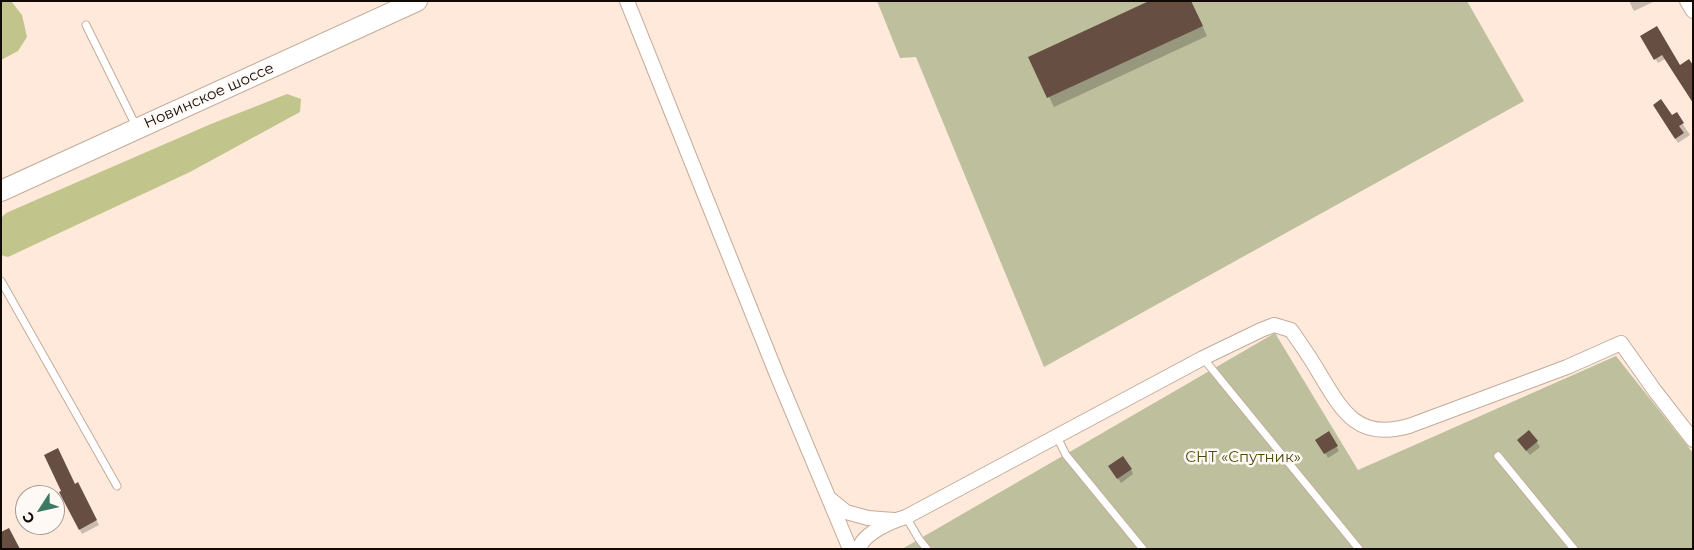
<!DOCTYPE html>
<meta charset="utf-8">
<style>
body{margin:0}
#map{position:relative;width:1694px;height:550px;overflow:hidden;background:#fee9da;font-family:Montserrat,sans-serif}
canvas{display:block}
.frame{position:absolute;inset:0;border:2px solid #110904;pointer-events:none}
.north{position:absolute;left:15px;top:485px;width:50px;height:50px;box-sizing:border-box;background:#fff9f6;border:1px solid #a09995;border-radius:50%;rotate:235deg;font-size:14px;font-weight:700;line-height:20px;text-align:center;color:#110904}
.north::after{content:'';display:block;margin:auto;width:18px;height:22px;background:#3c7a65;clip-path:polygon(50% 0,100% 100%,50% 72%,0 100%)}
</style>
<div id="map">
<canvas width="1694" height="550"></canvas>
<div class="frame"></div>
<div class="north">С</div>
</div>
<script>
const g = document.querySelector('canvas').getContext('2d');
g.lineJoin = 'round';
function paint(path, color) { g.fillStyle = color; g.fill(path, 'evenodd'); }
function strokePath(path, color, width, dash) { g.strokeStyle = color; g.lineWidth = width; g.lineCap = dash ? 'butt' : 'round'; g.setLineDash(dash || []); g.stroke(path); }
function label(font, color, halo, rows, align = 'center') {
  g.font = font + ' Montserrat,sans-serif'; g.lineWidth = 5; g.setLineDash([]); g.textBaseline = 'middle'; g.strokeStyle = halo; g.fillStyle = color; for (const [text, x, y, turn = 0] of rows) {
    g.save(); g.translate(x, y); g.rotate((+turn || 0) * Math.PI / 180); g.textAlign = isNaN(turn) ? turn : align; if (halo) g.strokeText(text, 0, 0); g.fillText(text, 0, 0); g.restore();
  }
}
paint(new Path2D(`
 M877 1H1467L1524 101 1044 367 916 57 900 58Z
 M1275 333 1358 470 1616 356 1693 453V549H902Z`), '#bdbf9d');
paint(new Path2D(`
 M1 1H11L22 15 27 37 18 51 1 60Z
 M287 94 301 99 300 112 190 172 8 257 1 255V218L6 213 211 124Z`), '#c2c58b');
paint(new Path2D(`
 M1191 1 1207 36 1054 107 1030 58Z
 M1629 1H1652L1653 2 1634 11Z
 M1657 28 1693 101 1665 59 1658 63 1642 37Z
 M1654 105 1672 117 1676 114 1690 135 1678 143Z
 M1529 431 1540 447 1530 455 1521 444Z
 M1328 433 1339 451 1328 458 1317 440Z
 M1131 469 1133 474 1121 483 1113 471Z
 M77 484 99 525 82 534 61 493Z`), '#0003');
paint(new Path2D(`
 M1149 1H1191L1203 26 1047 98 1028 57Z
 M1657 26 1680 65 1689 59 1693 65V103L1662 55 1654 60 1640 36Z
 M1661 99 1672 115 1677 112 1684 123 1679 126 1684 133 1675 139 1653 105Z
 M1529 430 1538 441 1526 451 1517 440Z
 M1329 431 1338 446 1324 454 1315 440Z
 M58 448 75 484 78 482 97 520 79 530 59 492 61 491 44 455Z
 M1123 456 1132 469 1117 479 1108 466Z
 M9 528 20 549H1V532Z`), '#674e43');
const service = new Path2D(`
 M86 25 137 128
 M1 281 117 486
 M1203 358 1359 549
 M1057 437 1066 455 1143 549
 M1498 456 1574 549
 M906 517 919 539 927 549`);
const minor = new Path2D(`
 M627 1 777 375 850 549
 M1687 1 1693 11
 M830 499 846 512 868 518 894 520
 M859 549C863 533 892 521 906 517L1203 358 1261 330 1274 325 1291 330C1300 343 1310 357 1318 371 1342 411 1357 441 1409 426L1567 367 1621 343 1655 391 1693 440`);
const secondary = new Path2D(`
 M1 191 417 1`);
strokePath(service, '#c4ab9a', 9);
strokePath(minor, '#c4ab9a', 16);
strokePath(secondary, '#c4ab9a', 22);
strokePath(service, '#fff', 7);
strokePath(minor, '#fff', 14);
strokePath(secondary, '#fff', 20);
label('15px', '#110904', '#fff9f6', [
 ["Новинское шоссе",209,96,-24]
]);
label('15px', '#4c4c06', '#fff9f6', [
 ["СНТ «Спутник»",1243,458]
]);
</script>
